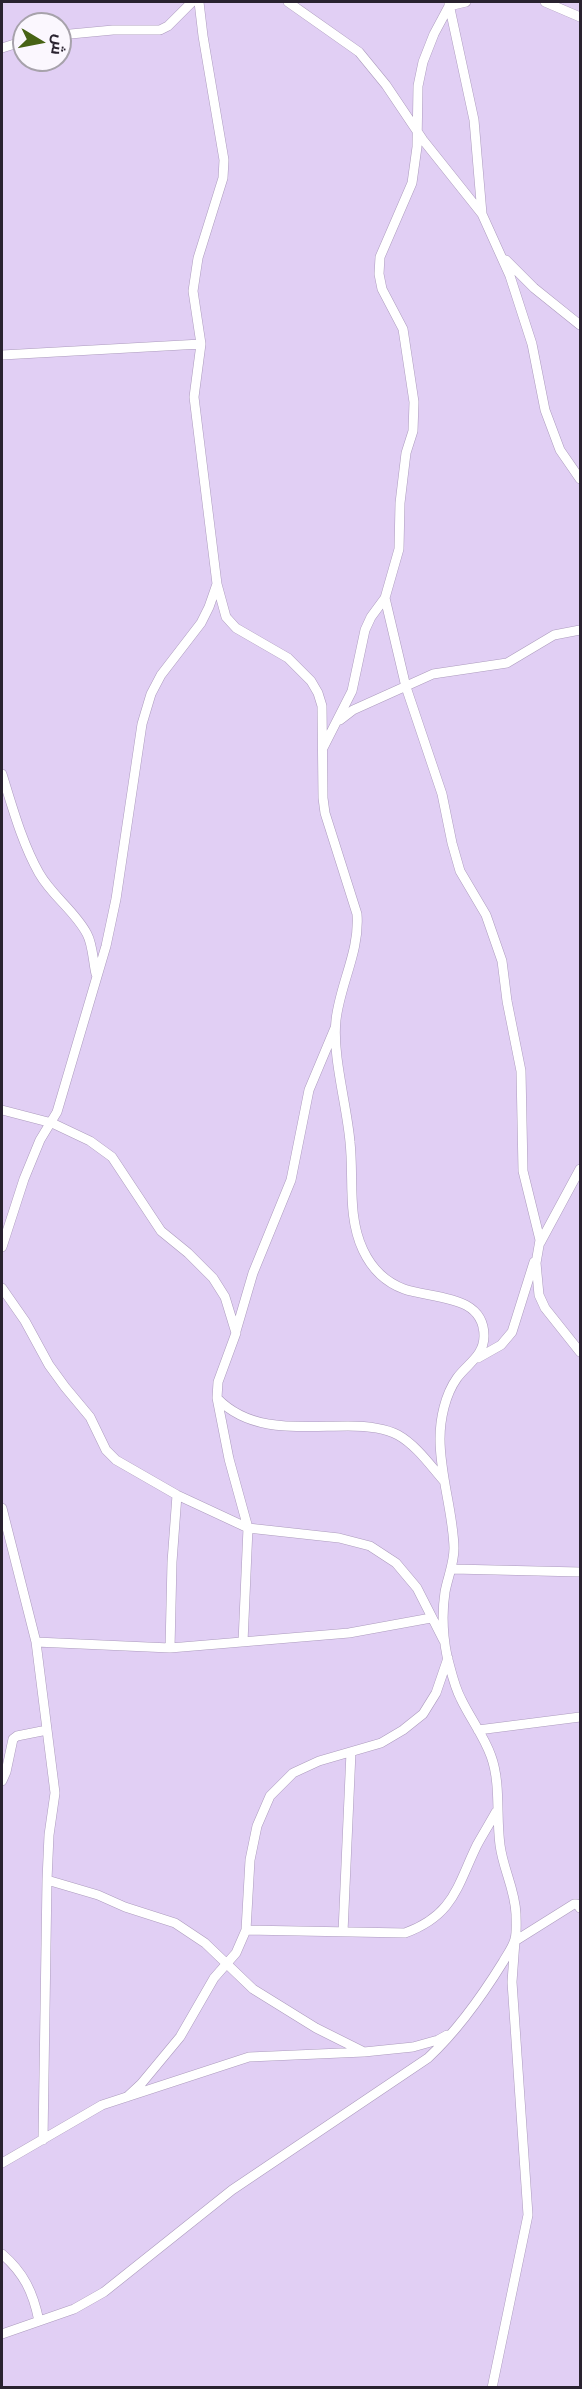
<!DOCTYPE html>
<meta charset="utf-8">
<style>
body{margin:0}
#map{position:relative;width:582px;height:2389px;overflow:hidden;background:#e1cff4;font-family:Roboto,Cairo,sans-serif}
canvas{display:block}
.frame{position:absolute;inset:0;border:3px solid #29222f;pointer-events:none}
.north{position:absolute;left:12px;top:12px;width:60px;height:60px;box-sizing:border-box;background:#fbf7fe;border:2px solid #a7a2ab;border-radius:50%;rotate:100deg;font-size:16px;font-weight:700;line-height:24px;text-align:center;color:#29222f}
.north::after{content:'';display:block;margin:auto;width:21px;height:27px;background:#476315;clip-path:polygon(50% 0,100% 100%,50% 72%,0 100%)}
</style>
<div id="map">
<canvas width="582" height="2389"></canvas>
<div class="frame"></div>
<div class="north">ش</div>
</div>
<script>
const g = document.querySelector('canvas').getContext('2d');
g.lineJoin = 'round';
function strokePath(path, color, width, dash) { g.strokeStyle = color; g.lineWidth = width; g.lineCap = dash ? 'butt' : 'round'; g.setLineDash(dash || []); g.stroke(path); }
const minor = new Path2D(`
 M288 2 359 52 386 85 423 140 482 214 510 276 532 344 545 410 560 450 580 479
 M545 2 580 17
 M449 4 474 120 482 214
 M60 35 113 30H160L168 26 192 2
 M2 48 24 41
 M506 260 534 288 580 325
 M2 355 201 344
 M385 598 406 687 442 794 452 843 460 871 486 915 502 961 507 1001 521 1071 523 1171 540 1240 536 1263 539 1295 545 1308 580 1352
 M340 720 353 710 433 674 507 663 554 635 580 630
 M323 748 352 691 365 630 371 617 385 598 399 549 400 503 406 453 413 431 414 402 403 329 382 289 379 274 380 257 412 183 417 147 418 86 423 62 434 34 449 6 466 2
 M2 774C12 806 22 843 39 873 52 896 75 911 87 934 93 945 93 962 96 974
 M2 1110 52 1123 90 1141 112 1157 161 1231 188 1253 213 1278 225 1297 236 1333 218 1382 217 1398 229 1459 248 1528 243 1642
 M540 1243 580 1169
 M2 1247 24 1179 40 1140 57 1112 106 946 116 899 142 724 151 694 161 675 201 623 209 607 217 584
 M2 1288 25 1321 49 1365 65 1387 90 1417 106 1450 116 1460 177 1495 248 1528 339 1538 370 1546 396 1563 417 1588 444 1641
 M236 1331 253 1273 291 1180 309 1090 335 1028
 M478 1358 501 1345 512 1332 534 1262
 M217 1398C251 1434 303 1426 348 1426 365 1426 383 1427 398 1435 416 1445 430 1465 444 1481
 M2 1508 36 1642 55 1793 49 1835 47 1880 43 2140
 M453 1569 580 1572
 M36 1642 170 1648 349 1633 431 1618
 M170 1648 172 1562 177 1495
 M478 1730 580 1717
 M2 1781 6 1772 13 1739 17 1736 47 1730
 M47 1880 98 1895 125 1907 175 1923 205 1943 253 1989 316 2028 362 2051
 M246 1930 405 1933C454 1915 457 1886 477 1845 483 1834 490 1823 496 1812
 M343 1932 351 1752
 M127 2097 141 2084 180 2037 214 1978 236 1953 246 1930 250 1860 257 1826 270 1796 293 1773 319 1761 381 1743 403 1730 423 1714 436 1693 448 1658
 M2 2163 102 2105 249 2057 364 2052 413 2047 438 2040 447 2035
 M2 2254C24 2273 33 2292 39 2321
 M2 2334 74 2309 104 2292 232 2190 428 2058C457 2031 482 1996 503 1962 507 1955 513 1947 515 1939 517 1932 516 1921 516 1914 515 1889 503 1869 500 1845 496 1816 501 1783 491 1756 484 1736 470 1718 461 1699 454 1686 451 1670 447 1656 443 1636 442 1612 445 1592 448 1576 454 1564 454 1548 453 1511 440 1476 440 1439 440 1419 445 1395 457 1378 467 1364 484 1356 484 1336 484 1294 432 1299 404 1289 385 1282 371 1267 363 1250 347 1216 354 1178 350 1142 347 1106 332 1055 336 1020 340 984 360 951 357 914L325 813 323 798 322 706 318 693 311 681 288 658 236 628 226 617 217 584 194 397 201 344 193 291 198 258 223 178 224 160 203 36 199 2
 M492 2388 528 2215 512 1982 515 1941 574 1904H577L580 1908`);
strokePath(minor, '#ac9bbd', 10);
strokePath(minor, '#fff', 9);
</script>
